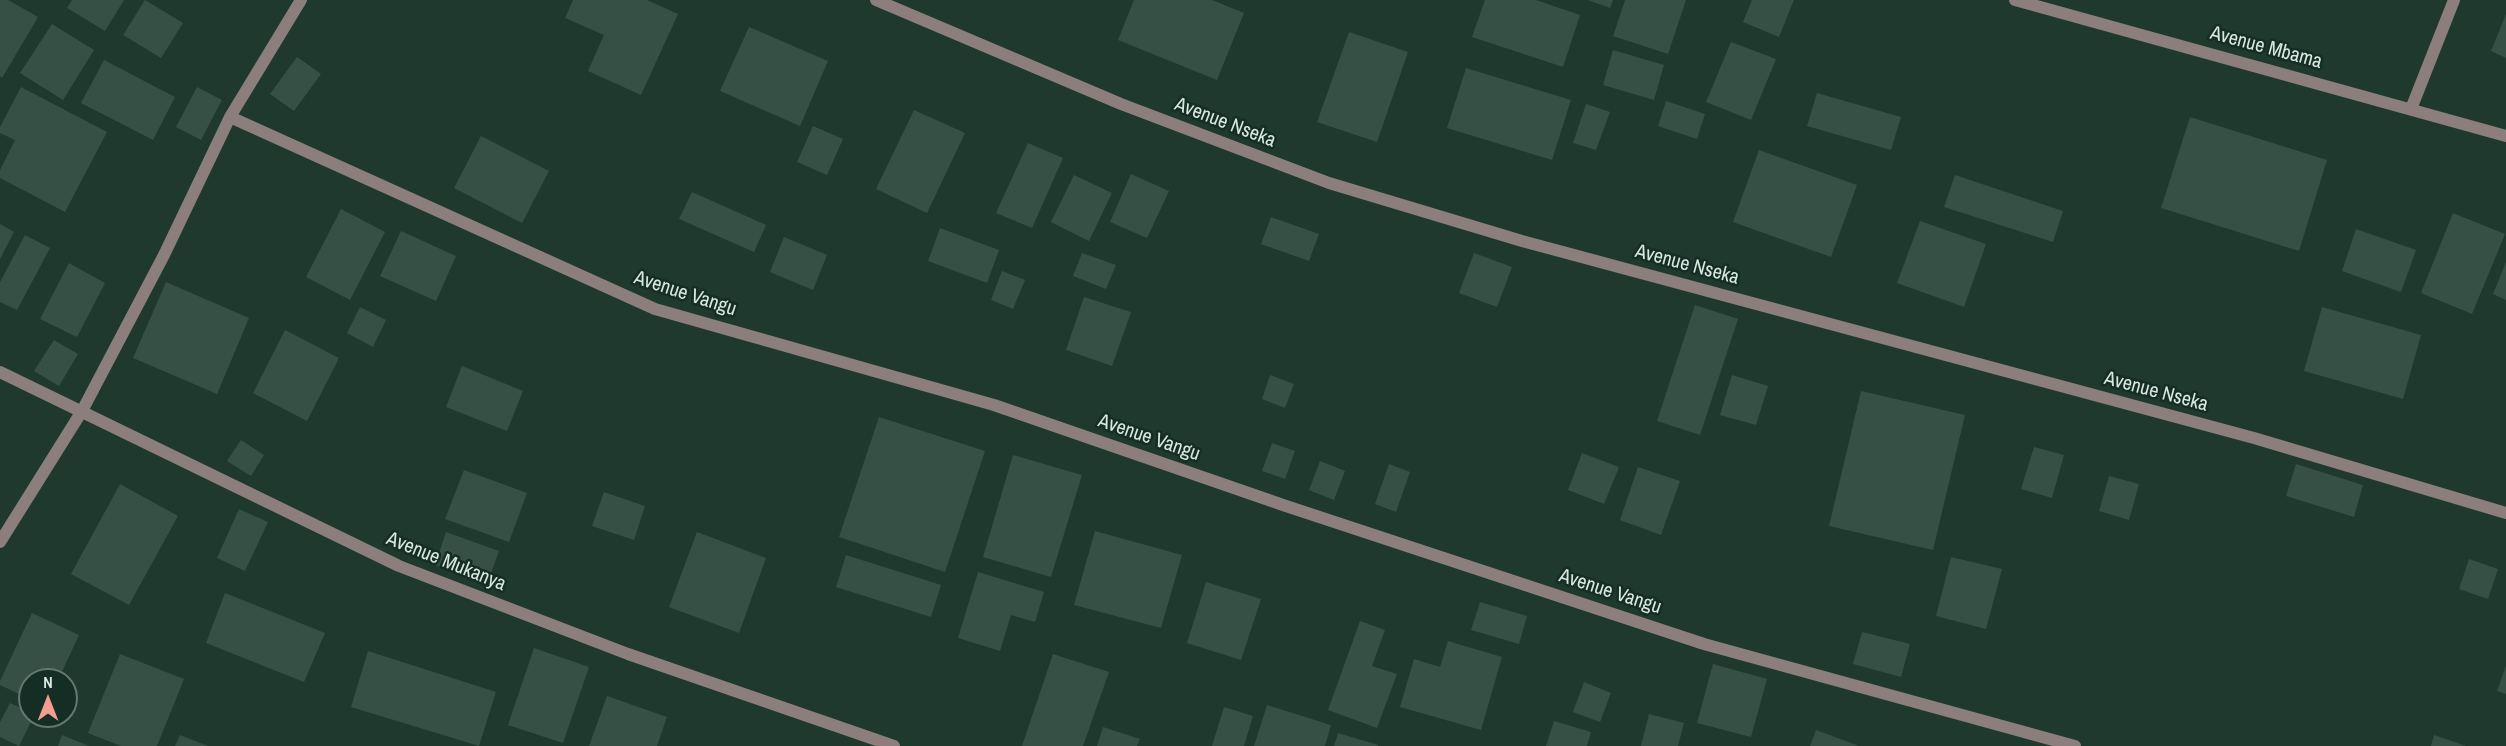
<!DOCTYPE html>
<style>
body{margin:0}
#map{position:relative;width:2506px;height:746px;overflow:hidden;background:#1f392f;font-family:"Archivo Narrow",sans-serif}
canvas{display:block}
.north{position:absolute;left:18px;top:668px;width:60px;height:60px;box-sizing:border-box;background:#152e25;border:2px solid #637870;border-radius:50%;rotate:0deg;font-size:16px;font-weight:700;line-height:24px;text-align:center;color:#d8e7e0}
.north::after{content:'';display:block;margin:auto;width:21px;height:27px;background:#f59d8f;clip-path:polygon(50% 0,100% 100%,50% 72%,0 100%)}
</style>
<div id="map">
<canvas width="2506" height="746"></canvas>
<div class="north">N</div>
</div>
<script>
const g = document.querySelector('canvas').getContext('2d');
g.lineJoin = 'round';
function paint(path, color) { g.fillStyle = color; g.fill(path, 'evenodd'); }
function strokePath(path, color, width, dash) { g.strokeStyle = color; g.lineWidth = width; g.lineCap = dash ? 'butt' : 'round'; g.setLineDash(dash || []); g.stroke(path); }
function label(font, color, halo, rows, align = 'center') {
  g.font = font + ' "Archivo Narrow",sans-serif'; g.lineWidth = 5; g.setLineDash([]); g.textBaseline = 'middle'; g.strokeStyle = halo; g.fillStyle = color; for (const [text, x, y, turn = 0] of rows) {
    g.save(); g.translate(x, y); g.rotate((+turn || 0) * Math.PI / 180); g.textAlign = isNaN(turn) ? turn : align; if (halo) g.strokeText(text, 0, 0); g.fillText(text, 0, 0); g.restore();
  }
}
paint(new Path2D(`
 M0 0H8L38 17 2 78 0 76Z
 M72 0H124L105 31 67 8Z
 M145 0 183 23 161 58 123 35Z
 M573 0H647L678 14 641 95 588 71 604 35 565 18Z
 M1134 0H1212L1244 13 1217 80 1118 40Z
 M1485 0H1536L1580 15 1563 67 1472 37Z
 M1588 0H1613L1610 8Z
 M1625 0H1686L1668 54 1613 36Z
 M1752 0H1794L1779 37 1743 22Z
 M2506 14V58L2491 51Z
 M52 24 94 50 63 100 20 73Z
 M749 27 828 61 800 126 720 91Z
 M1349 32 1408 52 1377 142 1317 122Z
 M1731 42 1776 59 1751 120 1706 102Z
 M1613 50 1664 65 1654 100 1603 85Z
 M297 57 321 74 294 111 270 94Z
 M104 60 175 97 153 140 81 103Z
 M1466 68 1571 100 1552 160 1447 128Z
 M21 87 107 132 65 212 0 178V170L15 140 0 133V127Z
 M197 87 222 100 201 140 176 127Z
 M1817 93 1901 117 1891 150 1807 126Z
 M1666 101 1705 114 1697 139 1658 126Z
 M1586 104 1610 112 1596 150 1573 143Z
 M914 110 965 133 927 213 876 189Z
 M2190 117 2327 160 2299 251 2161 208Z
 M813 126 843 139 827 175 797 162Z
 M481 136 549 171 522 223 454 188Z
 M1028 143 1063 158 1032 228 996 213Z
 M1759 150 1857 185 1831 257 1733 222Z
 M1131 174 1169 191 1147 238 1110 222Z
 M1074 175 1112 193 1089 241 1051 222Z
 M1955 175 2063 211 2053 242 1944 207Z
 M692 192 766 225 754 252 679 219Z
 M341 209 385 232 350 300 306 277Z
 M2453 213 2505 234 2472 314 2421 293Z
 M1271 217 1319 234 1309 261 1261 244Z
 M1920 221 1986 244 1964 307 1897 283Z
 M0 224 14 232 0 259Z
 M940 228 999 250 987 283 928 261Z
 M2356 229 2416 250 2401 292 2342 271Z
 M401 231 456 256 436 301 380 276Z
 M25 235 50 248 17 310 0 302V282Z
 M784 237 827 255 813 290 770 272Z
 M1082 253 1116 265 1106 289 1073 276Z
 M1474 253 1512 267 1497 307 1459 293Z
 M2506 262V300L2493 294Z
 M69 263 105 283 77 337 40 319Z
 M1002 271 1025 280 1013 309 991 300Z
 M166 282 249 318 217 394 133 358Z
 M1084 297 1131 312 1112 366 1066 350Z
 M1695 305 1738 319 1700 435 1657 421Z
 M360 307 386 320 373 347 347 333Z
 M2322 307 2421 335 2403 399 2304 371Z
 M285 330 339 358 307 421 253 393Z
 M54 340 78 354 59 386 34 371Z
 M462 366 523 391 507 431 446 407Z
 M1270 375 1294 384 1285 408 1262 399Z
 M1732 375 1768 386 1756 425 1720 415Z
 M1861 391 1965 415 1933 550 1829 526Z
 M879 417 985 451 945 572 839 537Z
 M241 440 264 455 251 476 227 461Z
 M1272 443 1295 451 1285 479 1262 471Z
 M2034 447 2064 455 2052 498 2021 489Z
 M1582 453 1619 467 1604 504 1568 490Z
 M1013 455 1082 475 1051 577 983 557Z
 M1320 461 1345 471 1334 500 1309 490Z
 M1389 464 1410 472 1396 512 1375 504Z
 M2296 464 2363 485 2354 517 2286 496Z
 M1638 467 1680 481 1661 535 1620 520Z
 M464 470 527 493 509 542 445 519Z
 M2109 476 2139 484 2129 520 2099 511Z
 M120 484 178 516 129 605 71 574Z
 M604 492 645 506 634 540 592 526Z
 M239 509 268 522 245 571 217 558Z
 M1095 531 1182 555 1161 628 1074 605Z
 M446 532 499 551 487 584 435 565Z
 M697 532 766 558 739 633 669 607Z
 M846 555 941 585 931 617 836 587Z
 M1951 557 2002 569 1986 629 1936 616Z
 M2469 559 2498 569 2488 599 2459 589Z
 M978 572 1044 592 1035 622 1011 615 1000 651 958 638Z
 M1206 582 1261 599 1241 660 1187 643Z
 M225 593 325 633 304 682 206 643Z
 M1480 602 1527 616 1519 644 1471 630Z
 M32 613 79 635 58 680H30V699L0 685V681Z
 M1360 621 1385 630 1372 666 1397 674 1377 728 1328 710Z
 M1862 632 1910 644 1901 677 1853 664Z
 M1448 641 1502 657 1481 730 1400 707 1414 659 1440 667Z
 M534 648 589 667 563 743 508 725Z
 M368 651 496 692 479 746 351 707Z
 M120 654 184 679 157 746H121L88 733Z
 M1053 654 1109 672 1083 746H1022Z
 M1713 664 1767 679 1751 737 1697 723Z
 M2506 666V694L2497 691Z
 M1584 682 1611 693 1600 722 1573 712Z
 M607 696 667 717 657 746H589Z
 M10 703 30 712V716H34L19 746 0 737V722Z
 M1267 705 1331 725 1325 746H1254Z
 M1224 707 1253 716 1244 746H1212Z
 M1649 714 1684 723 1678 746H1641Z
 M1554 721 1591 732 1587 746H1546Z
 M1103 727 1140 739 1137 746H1097Z
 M1816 730 1859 746H1810Z
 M1338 733 1378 745V746H1334Z
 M62 735 89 746H58Z
 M180 735 208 746H175Z
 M2434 735 2466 746H2431Z`), '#365046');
strokePath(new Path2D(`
 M876 0 1121 104 1329 183 1522 241 2254 438 2506 513
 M2015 0 2506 136
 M2411 109 2454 0
 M230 117 655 309 994 405 1286 506 1704 644 2075 746
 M0 372 399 566 628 654 894 746
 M0 542 82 411 164 255 230 117 301 0`), '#8b7e7c', 12);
label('20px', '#d8e7e0', '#152e25', [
 ["Avenue Mbama",2266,48,15],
 ["Avenue Nseka",1225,123,21],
 ["Avenue Nseka",1687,265,15],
 ["Avenue Vangu",685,294,18],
 ["Avenue Nseka",2156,392,15],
 ["Avenue Vangu",1149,438,19],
 ["Avenue Mukanya",446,562,22],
 ["Avenue Vangu",1610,592,18]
]);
</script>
